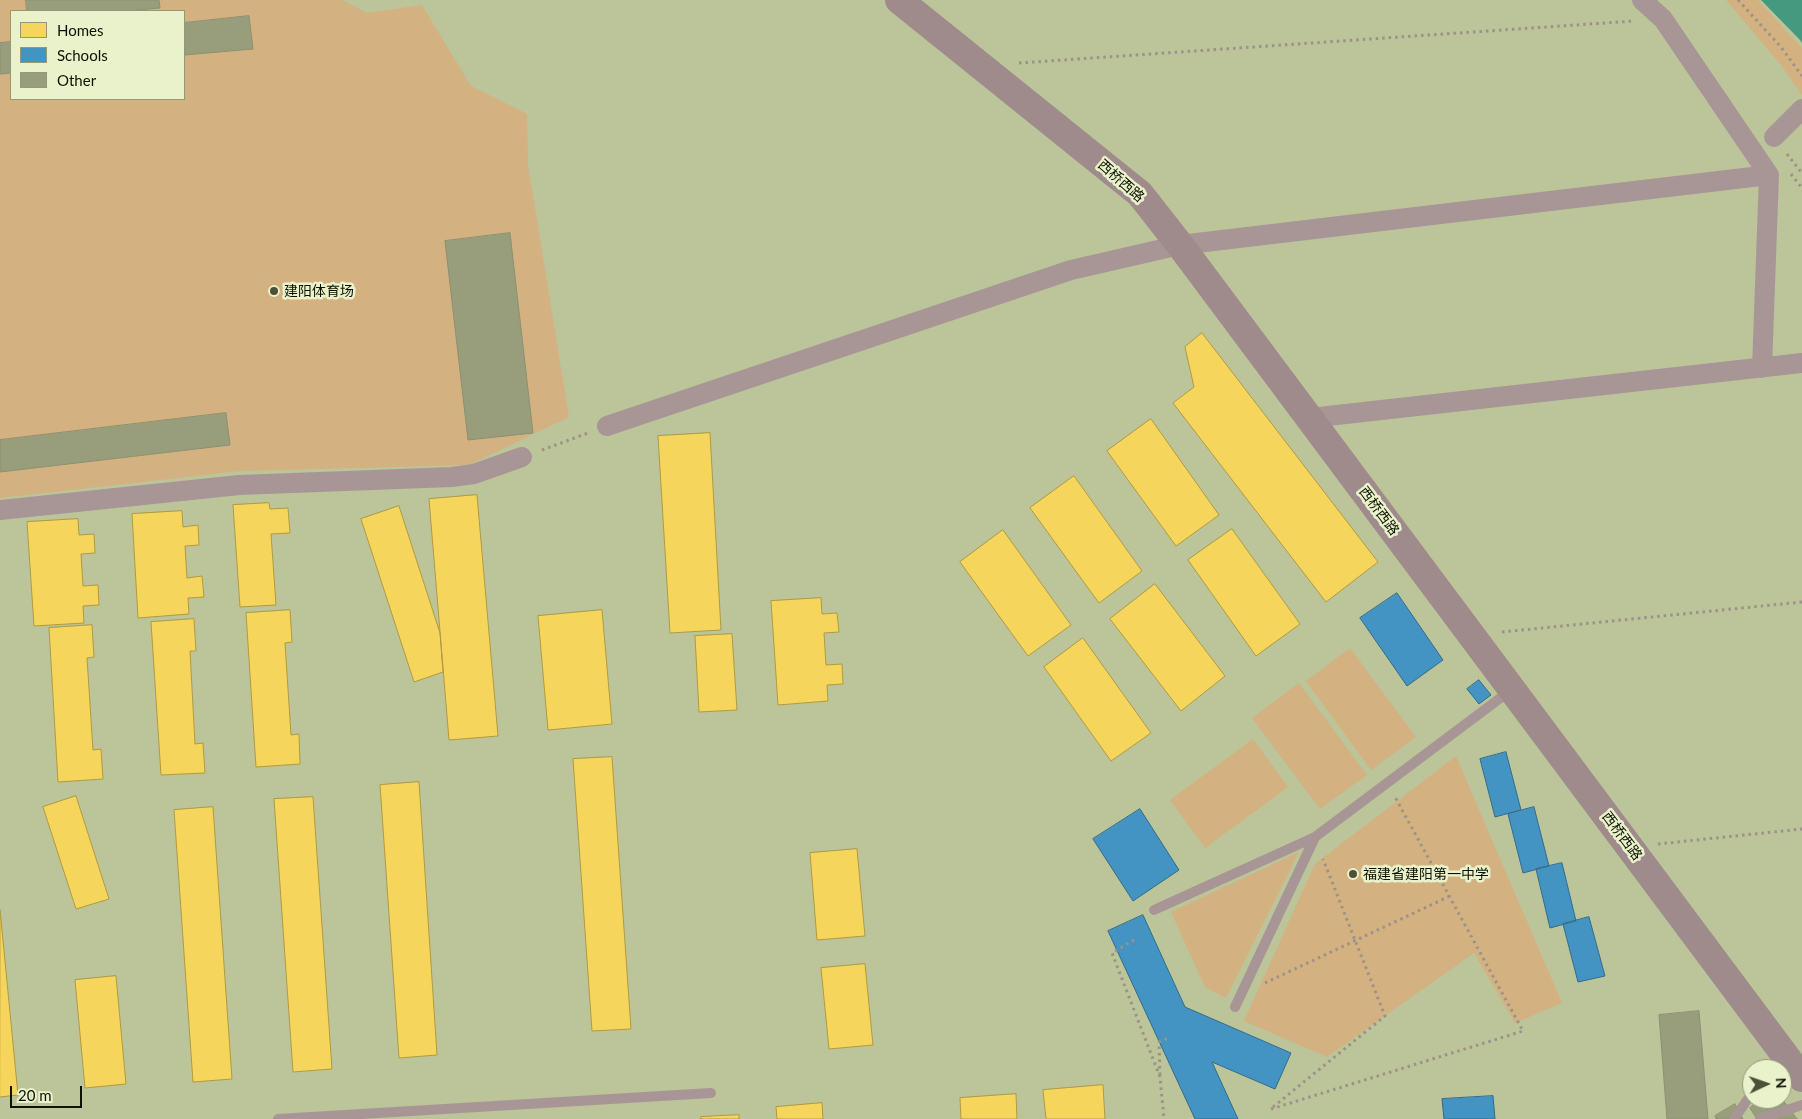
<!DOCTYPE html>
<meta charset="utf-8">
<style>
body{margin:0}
#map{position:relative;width:1802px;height:1119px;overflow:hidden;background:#bcc49a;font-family:Lato,sans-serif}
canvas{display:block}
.legend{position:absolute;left:10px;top:10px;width:175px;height:90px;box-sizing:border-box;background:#eaf2cc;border:1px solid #92987a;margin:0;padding:6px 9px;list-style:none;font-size:15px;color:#0e1200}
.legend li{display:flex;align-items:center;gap:10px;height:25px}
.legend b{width:25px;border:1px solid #92987a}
.north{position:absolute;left:1742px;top:1059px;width:50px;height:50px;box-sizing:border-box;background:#eaf2cc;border:1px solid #92987a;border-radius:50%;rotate:87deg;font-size:14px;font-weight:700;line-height:20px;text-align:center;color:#0e1200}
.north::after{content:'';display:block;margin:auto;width:18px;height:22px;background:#4b5036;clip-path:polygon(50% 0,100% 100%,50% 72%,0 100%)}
.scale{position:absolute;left:10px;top:1086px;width:72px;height:22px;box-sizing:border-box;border:2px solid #0e1200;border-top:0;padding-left:6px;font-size:15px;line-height:18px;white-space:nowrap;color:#0e1200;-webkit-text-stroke:4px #eaf2cc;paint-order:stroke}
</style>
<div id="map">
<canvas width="1802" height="1119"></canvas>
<ul class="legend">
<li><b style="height:14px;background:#f6d55c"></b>Homes</li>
<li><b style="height:14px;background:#4393c3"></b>Schools</li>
<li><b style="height:14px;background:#989e7c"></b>Other</li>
</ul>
<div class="north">N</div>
<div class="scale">20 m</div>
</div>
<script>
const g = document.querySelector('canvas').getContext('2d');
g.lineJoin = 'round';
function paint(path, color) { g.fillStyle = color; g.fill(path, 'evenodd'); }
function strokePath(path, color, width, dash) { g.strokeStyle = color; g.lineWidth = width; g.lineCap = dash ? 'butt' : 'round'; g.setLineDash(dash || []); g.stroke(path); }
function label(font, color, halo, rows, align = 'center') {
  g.font = font + ' Lato,"Noto Sans SC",sans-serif'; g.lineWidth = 5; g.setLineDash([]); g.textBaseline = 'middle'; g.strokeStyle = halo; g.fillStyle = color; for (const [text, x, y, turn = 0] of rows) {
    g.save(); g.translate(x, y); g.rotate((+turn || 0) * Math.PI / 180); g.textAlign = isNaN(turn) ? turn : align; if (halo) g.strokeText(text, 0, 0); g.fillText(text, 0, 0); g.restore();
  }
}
paint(new Path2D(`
 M0 0H342L367 13 422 5 471 86 527 114 528 165 569 417 469 465 240 471 0 498ZM11 11H184V99H11Z
 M1726 0H1758L1802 48V95L1781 65Z
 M1350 648 1416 737 1371 770 1306 681Z
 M1299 683 1367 775 1320 809 1252 718Z
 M1253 739 1288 787 1205 848 1170 800Z
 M1456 756 1562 1003 1515 1023 1474 953 1327 1057 1244 1021 1315 864Z
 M1299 852 1226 998 1205 987 1171 912Z`), '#d4b180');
paint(new Path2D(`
 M1761 0H1802V43L1800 40Z`), '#44997f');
const homes = new Path2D(`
 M1202 333 1378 562 1326 602 1173 403 1194 387 1185 347Z
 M1151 419 1219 515 1176 546 1107 451Z
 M710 433 721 630 670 633 658 436Z
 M1074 476 1142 571 1099 603 1030 508Z
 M477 495 498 736 449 740 429 499Z
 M269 503 270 509 288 508 290 533 271 534 276 605 240 607 233 505Z
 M399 506 440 633 443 672 414 682 361 519Z
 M182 511 183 527 198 525 199 545 185 546 187 578 202 576 204 597 188 598 189 614 138 618 132 514Z
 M78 519 79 535 94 534 95 553 81 554 83 586 98 585 99 605 83 606 84 623 34 626 27 522Z
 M1232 529 1300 624 1256 656 1188 560Z
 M1003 530 1071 625 1028 656 960 562Z
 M1155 584 1225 676 1181 711 1110 619Z
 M821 598 822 614 837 613 839 632 824 633 826 665 842 664 843 684 827 685 828 701 778 705 771 601Z
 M290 610 292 642 285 643 291 735 299 734 300 764 256 767 246 613Z
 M602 610 612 724 548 730 538 616Z
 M194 619 196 651H190L195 744 203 743 205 773 161 775 151 622Z
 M92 625 94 657 87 658 93 750 101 749 103 779 58 782 49 628Z
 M732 634 737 710 699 712 695 636Z
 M1083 638 1151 733 1111 761 1044 667Z
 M612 757 631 1029 592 1031 573 759Z
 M419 782 437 1055 399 1058 380 785Z
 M76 796 109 899 76 909 43 807Z
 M313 797 332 1069 293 1072 274 799Z
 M213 807 232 1079 193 1082 174 810Z
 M857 849 865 936 817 940 810 853Z
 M0 910 18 1095 0 1097Z
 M865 964 873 1045 829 1049 821 968Z
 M116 976 126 1084 85 1088 75 980Z
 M1103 1085 1105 1119H1046L1043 1090Z
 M1016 1094 1017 1119H961L960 1098Z
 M822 1103 823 1119H777L776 1107Z
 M739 1115V1119H701V1117Z`);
paint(homes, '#f6d55c');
strokePath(homes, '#b09a40', 1);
const schools = new Path2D(`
 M1397 593 1443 660 1407 686 1360 618Z
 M1479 680 1491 695 1479 704 1467 689Z
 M1506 752 1521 810 1495 817 1480 759Z
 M1534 807 1549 866 1523 873 1508 814Z
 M1140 809 1179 870 1133 901 1093 839Z
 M1562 863 1576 921 1550 928 1536 869Z
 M1143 915 1185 1007 1291 1053 1275 1089 1212 1062 1238 1119H1195L1108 931Z
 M1589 917 1605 976 1578 982 1563 924Z
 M1493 1096 1495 1119H1444L1442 1099Z`);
paint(schools, '#4393c3');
strokePath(schools, '#336c88', 1);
const building = new Path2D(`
 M26 0H159L160 8 127 11H27Z
 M249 16 253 49 184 55V23Z
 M11 42V73L0 74V43Z
 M510 233 533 433 468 440 445 241Z
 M226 413 230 445 0 472V440Z
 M1699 1011 1708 1119H1667L1659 1015Z
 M1762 1099H1782L1797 1119H1757L1750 1108Z
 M1735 1104 1743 1119H1716L1715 1116Z`);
paint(building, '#989e7c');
strokePath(building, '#8c9170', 1);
strokePath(new Path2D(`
 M1738 0 1781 47 1802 76
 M1019 63 1634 21
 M1787 154 1802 173
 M1791 174 1802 188
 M542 450 588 433
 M1502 632 1802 602
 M1658 844 1802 829
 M1134 940 1112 953 1160 1077 1164 1119
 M1265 983 1450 896
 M1160 1075 1159 1042 1168 1038
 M1273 1107 1385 1016 1323 859
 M1271 1109 1523 1031 1395 797`), '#9b9288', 3, [2.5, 4]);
strokePath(new Path2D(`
 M1154 910 1315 837 1511 690
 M1235 1007 1315 837
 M1770 1069 1782 1052
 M278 1119 711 1093
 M1734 1119 1752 1093
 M1760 1119 1802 1105`), '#a89697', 10);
strokePath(new Path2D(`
 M1642 0 1663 19 1769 175 1762 368
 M1774 137 1802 109
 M1310 418 1802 363
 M607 426 1071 270 1180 245 1769 175
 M0 510 239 485 452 477 474 474 522 457`), '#a89697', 20);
strokePath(new Path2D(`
 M899 0 1140 194 1180 245 1802 1078`), '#a08b8c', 28);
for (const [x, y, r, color] of [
 [274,291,5,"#4b5036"],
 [1353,874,5,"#4b5036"]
]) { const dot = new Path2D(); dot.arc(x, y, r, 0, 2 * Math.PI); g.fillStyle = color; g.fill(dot); strokePath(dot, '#eaf2cc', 2); }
label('14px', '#0e1200', '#eaf2cc', [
 ["西桥西路",1121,181,41],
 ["西桥西路",1379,511,53],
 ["西桥西路",1622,836,53]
]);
label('14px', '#0e1200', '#eaf2cc', [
 ["建阳体育场",284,291],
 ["福建省建阳第一中学",1363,874]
], 'left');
</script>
